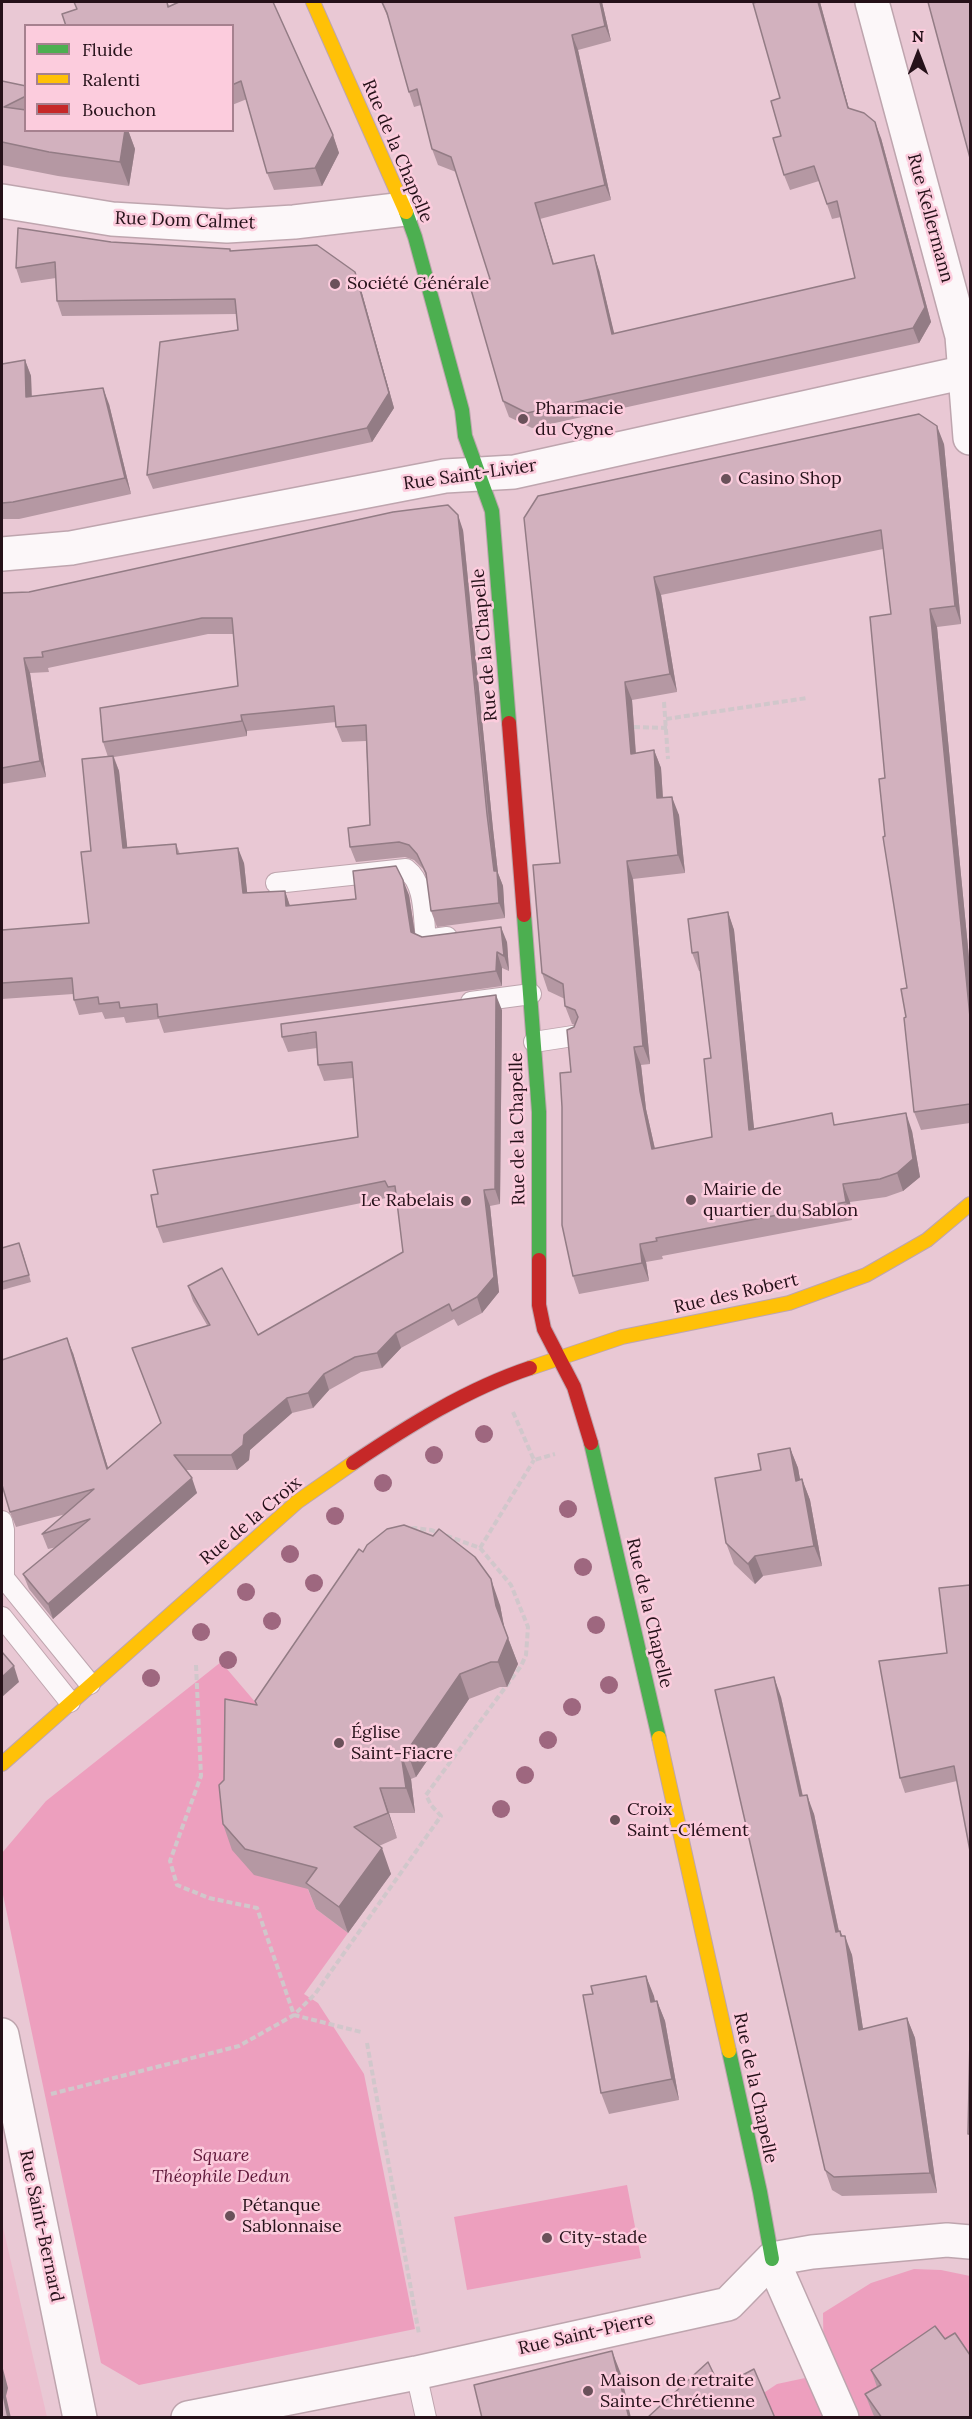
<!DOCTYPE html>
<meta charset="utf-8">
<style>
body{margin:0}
#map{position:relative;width:972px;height:2419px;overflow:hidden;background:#e9c8d4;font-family:Lora,serif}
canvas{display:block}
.frame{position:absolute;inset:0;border:3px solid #251119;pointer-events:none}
.legend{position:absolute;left:24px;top:24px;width:210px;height:108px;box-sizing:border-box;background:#fcccdd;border:2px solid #a6818f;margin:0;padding:8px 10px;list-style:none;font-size:18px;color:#251119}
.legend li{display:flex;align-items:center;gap:12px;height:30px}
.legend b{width:30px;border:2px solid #a6818f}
.north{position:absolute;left:888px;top:24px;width:60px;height:60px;-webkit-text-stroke:4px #fcccdd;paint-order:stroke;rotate:0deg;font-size:16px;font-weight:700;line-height:24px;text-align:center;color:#251119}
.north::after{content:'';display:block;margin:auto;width:21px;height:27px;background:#251119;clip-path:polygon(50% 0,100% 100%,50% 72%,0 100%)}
</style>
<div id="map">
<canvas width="972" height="2419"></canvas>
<div class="frame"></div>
<ul class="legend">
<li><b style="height:8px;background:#4caf50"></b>Fluide</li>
<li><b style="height:8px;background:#ffc107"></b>Ralenti</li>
<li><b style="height:8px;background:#c62828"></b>Bouchon</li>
</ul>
<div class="north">N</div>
</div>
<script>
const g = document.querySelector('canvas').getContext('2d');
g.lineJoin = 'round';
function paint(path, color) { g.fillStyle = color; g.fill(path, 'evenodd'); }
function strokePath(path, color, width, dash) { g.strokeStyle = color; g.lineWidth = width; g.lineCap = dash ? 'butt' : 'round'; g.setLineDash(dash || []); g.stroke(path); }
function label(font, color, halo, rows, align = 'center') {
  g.font = font + ' Lora,serif'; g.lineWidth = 5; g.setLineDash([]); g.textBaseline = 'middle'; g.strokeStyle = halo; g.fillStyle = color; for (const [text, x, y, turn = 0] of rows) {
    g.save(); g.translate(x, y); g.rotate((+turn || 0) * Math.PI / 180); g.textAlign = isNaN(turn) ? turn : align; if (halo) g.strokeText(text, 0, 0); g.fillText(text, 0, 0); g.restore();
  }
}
paint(new Path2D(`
 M2 2223 47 2417H2Z`), '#edbacc');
paint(new Path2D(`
 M221 1662 256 1703 241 1726 316 1909 348 1933 304 1994 318 2003 364 2074 415 2329 139 2385 101 2363 2 1890V1853L46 1801Z
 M627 2185 641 2258 467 2290 454 2217Z
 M914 2269 941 2270 970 2276V2365L888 2405 873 2417H774L762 2394 777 2384 824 2374 823 2313 871 2283Z`), '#ed9fbe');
const lane = new Path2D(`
 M276 883 406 869C426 884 423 917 426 940L447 937
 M471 1002 531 994
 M534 1042 573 1036
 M2 1521 4 1530V1578L90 1684
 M2 1617 70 1702
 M416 2373 426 2418`);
const street = new Path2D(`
 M872 2 962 336 970 438
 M2 201 112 219 227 226 294 222 405 209
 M2 554 71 548 445 476 514 472 970 371
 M2 2035 80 2418
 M772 2259 842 2418
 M188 2418 416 2373 728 2304 772 2259 812 2252 947 2240 970 2242`);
const fast = new Path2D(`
 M406 212 415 237 462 410 465 436 492 511 509 723
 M524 915 539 1112V1260
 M591 1443 659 1738
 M729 2051 760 2192 772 2259`);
const slow = new Path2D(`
 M313 2 406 212
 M530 1368 622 1337 789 1303 866 1275 927 1240 970 1204
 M659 1738 729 2051
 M2 1764 297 1502 353 1463`);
const jam = new Path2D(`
 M509 723 524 915
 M539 1260V1305L544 1329 574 1387 591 1443
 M353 1463C408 1426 467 1389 530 1368`);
strokePath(lane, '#bea5ae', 22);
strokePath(street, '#bea5ae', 36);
strokePath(fast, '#bea5ae', 16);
strokePath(slow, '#bea5ae', 16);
strokePath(jam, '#bea5ae', 16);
strokePath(new Path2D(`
 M664 702 668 759
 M666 719 807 698
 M634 727 667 728
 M513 1412 534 1460 555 1454
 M480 1548 534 1460
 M196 1665 201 1776 170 1861 177 1885 209 1898 257 1908 294 2015 361 2032
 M367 2043 419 2334
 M51 2094 239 2046 294 2015 315 1994 441 1816 431 1805 426 1795 521 1666 526 1655 528 1627 511 1585 480 1548 431 1530 415 1528 408 1529`), '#d1c7cb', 4, [6, 3]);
strokePath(lane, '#fcf7f9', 20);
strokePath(street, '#fcf7f9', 33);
strokePath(fast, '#4caf50', 14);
strokePath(slow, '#ffc107', 14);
strokePath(jam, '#c62828', 14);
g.fillStyle = '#9e677f';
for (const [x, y] of [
 [484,1434],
 [434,1455],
 [383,1483],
 [568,1509],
 [335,1516],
 [290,1554],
 [583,1567],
 [314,1583],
 [246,1592],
 [272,1621],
 [596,1625],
 [201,1632],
 [228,1660],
 [151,1678],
 [609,1685],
 [572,1707],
 [548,1740],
 [525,1775],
 [501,1809]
]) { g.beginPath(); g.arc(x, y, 9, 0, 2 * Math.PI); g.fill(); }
paint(new Path2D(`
 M74 2H167L169 6 179 2H273L333 135 339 153 322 186 274 190 267 173 247 99 232 105V26H66L62 14 77 9Z
 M381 2H602L611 41 578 50 611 200 540 219 554 264 599 270 614 334 855 278 841 217 832 219 819 181 790 190 784 175 781 136 780 98 757 2H820L849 109 881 138 931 322 919 343 532 428 509 417 503 401 490 279 456 172 438 165 432 149 421 105 414 107 409 92 389 20Z
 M2 81 26 86V130H128L135 149 129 186 58 176 2 165Z
 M111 242 231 251 360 286 394 408 372 442 153 489 147 475 238 330 236 314 62 316 57 301 56 278 21 283 16 268Z
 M25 360 31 376 32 397 109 404 131 494 19 519H2V364Z
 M944 444 961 624 937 627 970 968V1123L921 1130 914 1112 906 1017 907 988 885 836V778L891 614 883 549 661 595 677 692 632 700 636 753 654 750 661 768 663 798 679 815 685 873 633 879 650 1064 641 1065 646 1109 655 1149 712 1137 711 1058 700 971H699L692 953 728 912 734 930 754 1129 836 1124 912 1131 920 1177 903 1191 886 1197 850 1202 852 1220 662 1256 663 1259 646 1262 649 1281 579 1294 573 1276 571 1072 575 1025 572 1024 565 1006V999L548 991 542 973 560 863 524 518Z
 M463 530 493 829 498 873 503 886 505 918 437 927 431 911 427 878 423 869 414 860 405 857 356 862 350 847 370 825 366 741 342 742 336 727V722L247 731V736L114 757 119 771 127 847 176 844 180 854 244 863 247 893 285 891 290 906 409 895 415 934 422 937 507 942 509 971 502 968V986L164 1033 159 1019 126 1023 124 1017 105 1019 102 1012 79 1015 74 1000 73 994 2 999V930L89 923 91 851 108 757 103 742 238 686 233 634H208L48 668 49 672 30 673 46 777 2 784V593L29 592Z
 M502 1010 500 1204 490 1206 499 1292 482 1313 458 1326 454 1319 401 1348 382 1368 361 1372 329 1390 313 1408 292 1413 250 1450 249 1460 237 1470H186L197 1493 53 1619 29 1589 23 1574 57 1547 48 1549 42 1534 66 1514 16 1527 10 1512 73 1353 108 1468 161 1424 207 1325 193 1301 188 1286 258 1335 403 1252 397 1202 393 1203 391 1197 163 1243 157 1227 158 1194 358 1137 353 1078 324 1081 318 1065 317 1048 288 1052 282 1037Z
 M2 1248 22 1250 31 1282 2 1290Z
 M790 1448 798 1468 800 1480 802 1479 810 1500 822 1566 763 1576 755 1584 734 1564 726 1543 761 1470Z
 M363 1552 500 1605 504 1627 518 1664 507 1687H500L469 1699 416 1777 411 1779 415 1813H389L397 1838 379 1846 391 1874 348 1933 316 1909 308 1889 254 1875 232 1850 223 1824 224 1780 257 1705Z
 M970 1585 957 1781 905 1793 900 1778 947 1653Z
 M781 1697 803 1796 814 1814 839 1931H840L852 1955 863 2029 907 2018 915 2038 937 2193 842 2196 832 2190 825 2170Z
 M646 1976 655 2001H657L665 2021 679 2100 609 2114 601 2093 593 1994Z
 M871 2370 970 2418H875L873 2414 865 2394 877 2387Z`), '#b598a3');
paint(new Path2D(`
 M600 2H602L611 41 605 26Z
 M818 2H820L853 124 848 108Z
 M572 35 578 50 611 200 605 185Z
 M875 122 881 138 931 322 919 343 913 328Z
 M125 130H128L135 149 129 186 120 162Z
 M333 135 339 153 322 186 315 168Z
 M535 203 540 219 558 279 553 264Z
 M594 255 599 270 618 349 612 334Z
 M355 272 360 286 394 408 372 442 367 428Z
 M25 360 31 376 32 414 26 397Z
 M103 388 109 404 131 494 125 478Z
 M937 426 944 444 961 624 955 606Z
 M458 515 463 530 493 829 498 873 503 886 505 918 499 903 494 871Z
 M654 577 661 595 677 692 670 674Z
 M930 609 937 627 970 968V1017Z
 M24 658 30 673 46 777 40 761Z
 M625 682 632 700 637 772 631 754Z
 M241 715 247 731V736L242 721Z
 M654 750 661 768 664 816 657 798Z
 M113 756 119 771 129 863 123 848Z
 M672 797 679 815 685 873 678 855Z
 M238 848 244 863 249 909 243 893Z
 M627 861 633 879 650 1064 643 1046Z
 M403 880 409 895 417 947 411 932Z
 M285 891 290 906H286Z
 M728 912 734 930 756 1148 749 1130Z
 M501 927 507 942 509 971 504 956Z
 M497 952 502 968V986L496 971Z
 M496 995 502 1010 500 1204 495 1189Z
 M634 1047 641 1065 646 1109 659 1167 652 1149 640 1091Z
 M906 1113 912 1131 920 1177 903 1191 897 1173Z
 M843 1184 850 1202 852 1220 846 1202Z
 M484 1190 490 1206 499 1292 482 1313 477 1297Z
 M640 1244 646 1262 649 1281 642 1263Z
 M396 1333 401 1348 382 1368 377 1353Z
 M67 1338 73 1353 113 1484 107 1469Z
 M324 1374 329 1390 313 1408 308 1393Z
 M287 1398 292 1413 250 1450 249 1460 237 1470 231 1455 244 1435Z
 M790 1448 798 1468 804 1501 796 1481Z
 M192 1478 197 1493 53 1619 48 1604Z
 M802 1479 810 1500 822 1566 814 1546Z
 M755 1556 763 1576 755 1584 748 1564Z
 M491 1579 500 1605 505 1631 496 1606Z
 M508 1638 518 1664 507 1687 498 1662Z
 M14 1666 19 1682 2 1697V1677Z
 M460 1674 469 1699 416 1777 407 1751Z
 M774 1677 781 1697 807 1816 800 1796Z
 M401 1754 411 1779 415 1813 406 1788Z
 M380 1788 389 1813 397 1838 388 1813Z
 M807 1795 814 1814 843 1951 836 1932Z
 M382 1848 391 1874 348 1933 339 1907Z
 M840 1931 847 1948 845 1936 852 1955 866 2049 859 2030Z
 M646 1976 654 1996 659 2022 651 2002Z
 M657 2001 665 2021 679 2100 672 2079Z
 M907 2018 915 2038 937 2193 930 2173Z
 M612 2351 621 2374 631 2418H629Z
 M2 2365 8 2388 6 2396 11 2418H8L2 2389Z`), '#937c85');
const building = new Path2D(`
 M74 2H167L168 7 179 2H273L333 135 315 168 267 173 241 81 232 85V26H66L62 14 77 9Z
 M382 2H600L605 26 572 35 605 185 535 203 553 264 594 255 612 334 855 278 837 201 827 204 814 166 784 175 773 138 781 136 771 101 780 98 753 3 757 2H818L848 108 864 113 875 122 925 307 913 328 527 413 503 401 470 286 490 279 451 157 432 149 417 89 409 92 387 13Z
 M928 2H970V158Z
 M2 81 26 86V96L4 107 26 110V130H125L120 162 49 152 2 142Z
 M18 228 111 242 230 249V251L317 245 355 272 389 393 367 428 147 475 160 342 238 330 235 299 57 301 55 262 16 268Z
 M25 360 26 397 103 388 125 478 13 502 2 503V364Z
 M919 414 937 426 955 606 930 609 970 1017V1104L914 1112 904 1018 906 1017 901 989 907 988 883 837 885 836 879 779 885 778 870 617 891 614 881 530 654 577 670 674 625 682 631 754 654 750 657 798 672 797 678 855 627 861 643 1046 634 1047 640 1091 652 1149 712 1137 704 1059 711 1058 698 952 692 953 688 919 728 912 749 1130 832 1113 834 1125 906 1113 913 1159 897 1173 880 1179 843 1184 846 1202 656 1238 657 1241 640 1244 642 1263 573 1276 562 1225V1107L560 1073 571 1072 567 1030 574 1027 578 1017 575 1010 565 1006 563 984 542 973 533 865 560 863 524 518 538 496Z
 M448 505 458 515 487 814 494 871H497L499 903 431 911 426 873 417 854 409 845 399 842 350 847 348 828 370 825 366 725 336 727 334 706 241 715 242 721 103 742 100 708 238 686 232 618H202L42 652 43 657 24 658 40 761 2 768V593L29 592 393 512Z
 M113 756 123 848 176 844 177 854 238 848 243 893 285 891 286 906 356 899 353 871 396 866 403 880 411 932 422 937 501 927 504 956 497 952 496 971 158 1017 157 1004 120 1008 119 1002 99 1004 98 997 74 1000 72 978 2 983V930L89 923 81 852 91 851 82 759Z
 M496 995 495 1189 484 1190 494 1277 477 1297 452 1311 449 1304 396 1333 377 1353 355 1357 324 1374 308 1393 287 1398 244 1435 243 1445 231 1455H174L192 1478 48 1604 23 1574 90 1519 42 1534 94 1489 10 1512 2 1485V1360L67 1338 107 1469 161 1423 132 1348 210 1325 188 1286 222 1268 258 1335 403 1252 395 1186 388 1187 385 1181 157 1227 151 1195 158 1194 153 1170 358 1137 352 1062 318 1065 316 1032 282 1037 281 1024Z
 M19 1243 29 1275 2 1282V1248Z
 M790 1448 796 1481 802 1479 814 1546 755 1556 748 1564 726 1543 715 1478 761 1470 758 1454Z
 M404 1525 433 1536 439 1529 475 1557 491 1579 496 1606 508 1638 498 1662H491L460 1674 407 1751 401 1754 406 1788H380L388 1813 354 1827 382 1848 339 1907 306 1883 317 1868 245 1849 223 1824 219 1785 224 1780 225 1699 257 1705 255 1701 359 1549 363 1552 367 1545 387 1529Z
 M970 1585V1851L954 1766 900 1778 879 1661 947 1653 939 1588Z
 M2 1652 14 1666 2 1677Z
 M774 1677 800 1796 807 1795 836 1932 840 1931 841 1936H845L859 2030 907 2018 930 2173 834 2177 825 2170 715 1690Z
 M646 1976 651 2002 657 2001 672 2079 601 2093 583 1995 593 1994 591 1986Z
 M970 2038V2134H968Z
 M935 2326 945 2339 955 2333 970 2355V2418H882L865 2394 881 2385 871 2370Z
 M612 2351 629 2418H482L474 2385Z
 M708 2362 720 2387 754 2369 775 2418H647Z
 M2 2389 8 2418H2Z`);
paint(building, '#d2b1be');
strokePath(building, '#937c85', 1.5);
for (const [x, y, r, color] of [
 [335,284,6,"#6a515a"],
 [523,419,6,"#6a515a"],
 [726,479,6,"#6a515a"],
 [691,1200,6,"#6a515a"],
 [466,1201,6,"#6a515a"],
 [339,1743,6,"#6a515a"],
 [615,1820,6,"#6a515a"],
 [230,2216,6,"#6a515a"],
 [547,2238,6,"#6a515a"],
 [588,2391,6,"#6a515a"]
]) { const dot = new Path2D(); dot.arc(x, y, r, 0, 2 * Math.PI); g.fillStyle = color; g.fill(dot); strokePath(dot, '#fcccdd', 2); }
label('18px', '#251119', '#fcccdd', [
 ["Rue de la Chapelle",397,151,67],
 ["Rue Kellermann",930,218,75],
 ["Rue Dom Calmet",185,221,2],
 ["Rue Saint-Livier",470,475,-8],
 ["Rue de la Chapelle",485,645,-95],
 ["Rue de la Chapelle",518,1129,-91],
 ["Rue des Robert",736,1294,-13],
 ["Rue de la Croix",251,1521,-40],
 ["Rue de la Chapelle",649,1613,77],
 ["Rue de la Chapelle",755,2088,78],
 ["Rue Saint-Bernard",41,2226,78],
 ["Rue Saint-Pierre",586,2334,-13]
]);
label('18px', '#251119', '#fcccdd', [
 ["Société Générale",347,284],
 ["Pharmacie",535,409],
 ["du Cygne",535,430],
 ["Casino Shop",738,479],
 ["Mairie de",703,1190],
 ["quartier du Sablon",703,1211],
 ["Le Rabelais",454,1201,"right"],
 ["Église",351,1733],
 ["Saint-Fiacre",351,1754],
 ["Croix",627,1810],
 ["Saint-Clément",627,1831],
 ["Pétanque",242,2206],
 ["Sablonnaise",242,2227],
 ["City-stade",559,2238],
 ["Maison de retraite",600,2381],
 ["Sainte-Chrétienne",600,2402]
], 'left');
label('italic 18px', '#60183a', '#fcccdd', [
 ["Square",221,2156],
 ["Théophile Dedun",221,2177]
]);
</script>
